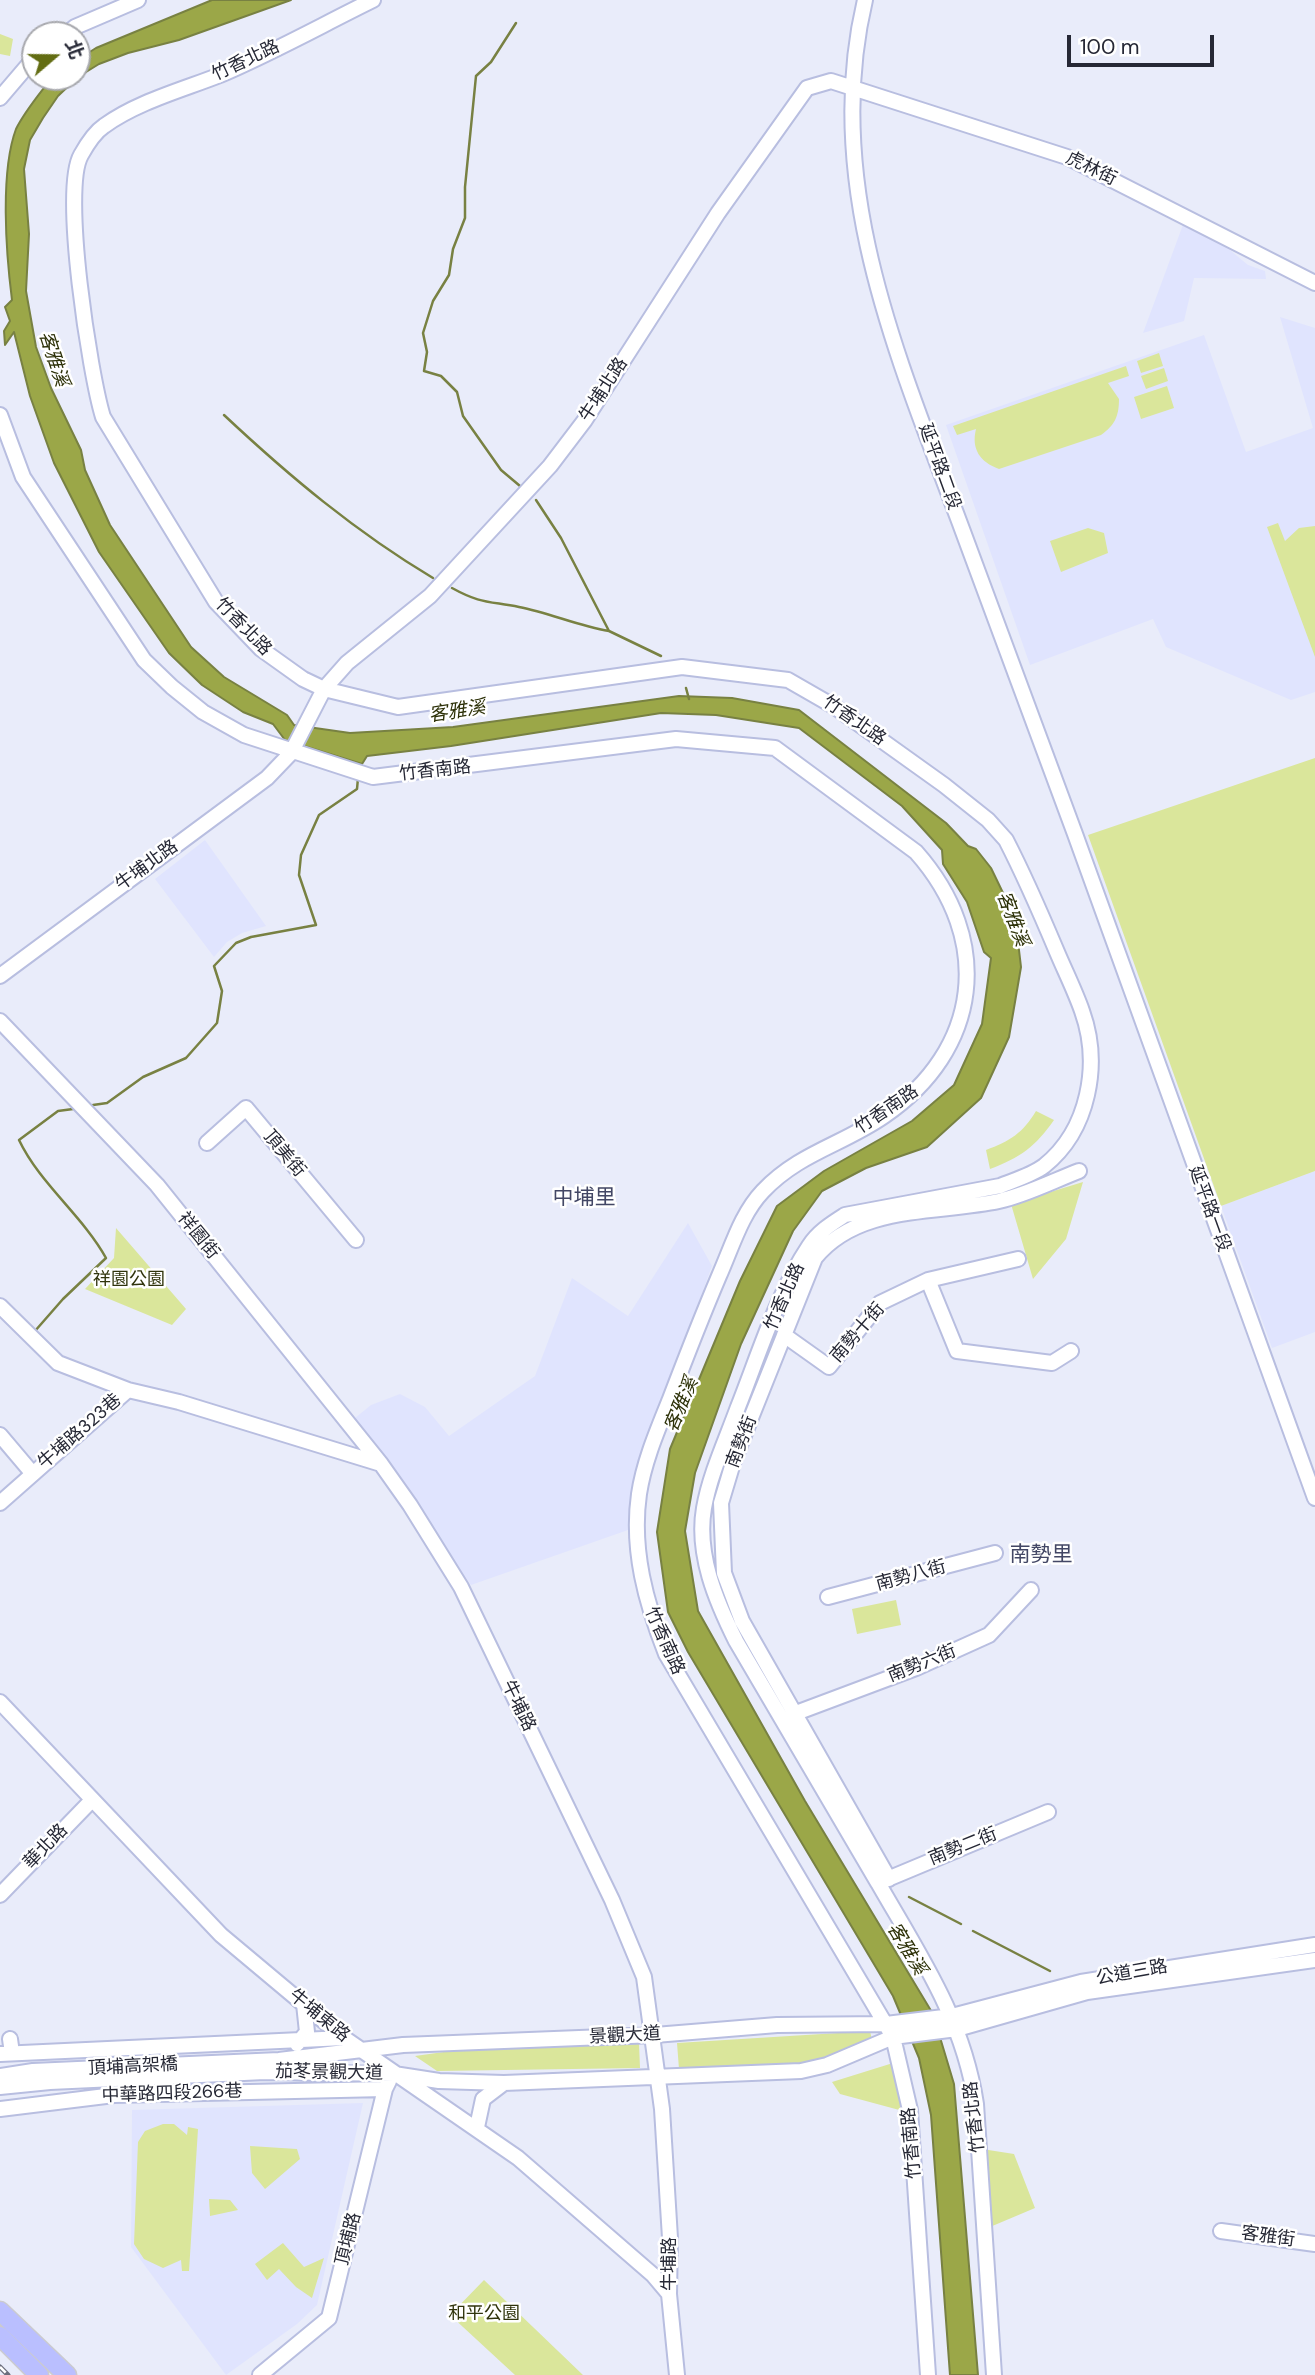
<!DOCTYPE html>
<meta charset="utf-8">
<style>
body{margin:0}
#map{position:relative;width:1315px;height:2375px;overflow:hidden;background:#e9ecfa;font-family:"DM Sans","Noto Sans TC",sans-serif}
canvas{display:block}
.north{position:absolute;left:21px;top:21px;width:70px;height:70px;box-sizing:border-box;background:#fff;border:2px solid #a8a9ae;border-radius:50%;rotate:70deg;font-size:19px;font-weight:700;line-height:28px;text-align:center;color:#262835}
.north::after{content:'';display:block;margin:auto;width:24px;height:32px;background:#636d13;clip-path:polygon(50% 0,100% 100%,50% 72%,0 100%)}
.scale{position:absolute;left:1067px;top:35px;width:147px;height:32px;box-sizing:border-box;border:4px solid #262835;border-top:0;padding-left:9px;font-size:21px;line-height:24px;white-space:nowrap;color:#262835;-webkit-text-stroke:5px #fff;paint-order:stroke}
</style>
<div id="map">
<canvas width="1315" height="2375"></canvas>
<div class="north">北</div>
<div class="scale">100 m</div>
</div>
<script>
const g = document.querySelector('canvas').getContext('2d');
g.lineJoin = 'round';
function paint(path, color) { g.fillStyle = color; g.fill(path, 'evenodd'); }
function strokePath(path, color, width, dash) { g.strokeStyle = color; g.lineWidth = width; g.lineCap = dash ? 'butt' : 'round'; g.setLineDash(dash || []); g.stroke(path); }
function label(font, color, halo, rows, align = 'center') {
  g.font = font + ' "DM Sans","Noto Sans TC",sans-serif'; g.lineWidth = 5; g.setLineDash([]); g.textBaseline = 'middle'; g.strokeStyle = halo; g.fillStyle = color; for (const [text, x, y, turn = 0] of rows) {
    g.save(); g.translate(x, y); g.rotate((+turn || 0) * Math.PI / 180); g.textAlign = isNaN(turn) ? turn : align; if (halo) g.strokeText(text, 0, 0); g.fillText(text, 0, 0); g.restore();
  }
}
paint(new Path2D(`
 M1184 222 1213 236 1248 265 1265 271 1266 279 1194 278 1184 321 1143 333Z
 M1280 317 1315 328V692L1291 700 1166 647 1153 619 1030 665 946 425 1204 335 1246 452 1313 428Z
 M205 840 266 926 242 933 227 942 214 957 155 879Z
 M1315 1171V1332L1272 1348 1221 1206Z
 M688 1223 712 1266 640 1462 628 1530 471 1585 355 1418 371 1405 400 1394 425 1407 449 1436 535 1376 572 1278 628 1316Z
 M363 2103 317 2305 297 2324 226 2375 131 2247 132 2110Z`), '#e0e4fe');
paint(new Path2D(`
 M0 34 13 39 10 56 0 54Z
 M1159 353 1163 366 1141 373 1137 361Z
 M1126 366 1129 376 1108 383 1119 399C1119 416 1115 425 1101 435L999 469C980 462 971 449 976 429L957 435 953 426Z
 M1164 368 1168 381 1146 389 1141 376Z
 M1167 386 1174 408 1141 419 1134 397Z
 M1278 523 1285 541 1299 528 1315 526V657L1267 527Z
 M1088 528 1104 533 1108 553 1061 572 1050 541Z
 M1315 758V1171L1221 1206 1088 835Z
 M1036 1111 1054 1120C1036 1146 1020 1158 990 1169L986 1150C1010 1141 1023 1133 1036 1111Z
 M1083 1182 1066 1239 1033 1279 1011 1204Z
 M116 1228 186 1309 172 1325 85 1289 114 1258Z
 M896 1600 901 1625 857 1634 852 1609Z
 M870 2031 872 2040 829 2057 800 2064 679 2069 677 2043Z
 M639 2043 640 2068 437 2071 415 2056 465 2049Z
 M893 2063 903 2111 840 2094 832 2082Z
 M163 2124H174L187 2135 188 2127 198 2129 189 2271H182L181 2260 163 2268 144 2259 134 2244 138 2142 145 2131Z
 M250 2146 297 2149 300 2159 265 2189 252 2173Z
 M982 2149 1014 2154 1035 2208 990 2227Z
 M209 2199 230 2200 238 2210 210 2216Z
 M283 2243 304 2267 324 2258 312 2298 296 2287 279 2269 267 2280 255 2264Z
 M484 2280 583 2375H515L450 2315Z`), '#dae69b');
const water = new Path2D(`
 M212 0H291L179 40 128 53 99 64 78 77 58 96 43 118 30 140 24 169 29 234 26 291 36 347 51 388 81 450 85 470 110 525 191 647 224 677 287 715 294 725 350 733 453 727 679 696 732 698 799 710 946 823 968 846 976 849 991 868 1005 897 1017 933 1021 967 1009 1037 981 1098 927 1147 866 1168 822 1191 793 1231 741 1344 695 1473 685 1531 698 1611 805 1801 933 2014 954 2084 978 2375H950L931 2115 919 2058 893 1996 688 1652 668 1612 657 1532 670 1449 740 1281 777 1206 824 1171 912 1121 954 1085 982 1024 991 958 984 952 967 902 943 864 942 850 902 806 799 728 716 715 661 713 451 746 367 756 362 764 285 740 273 724 243 712 202 685 169 653 99 552 54 463 30 396 14 332 5 345 4 331 10 321 5 307 12 300C6 253 0 172 16 129 25 111 38 96 50 80L54 77H77V60L96 48Z`);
paint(water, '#9ba748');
strokePath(water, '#788142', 2);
strokePath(new Path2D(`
 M516 23 491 62 476 76 465 187V218L453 249 449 275 433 301 423 333 427 352 424 371 441 376 457 392 463 416 501 470 520 486
 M224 415C289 476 356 532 433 578
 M536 500 561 538 609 631 661 656
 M452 588C481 604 489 601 519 607 550 613 578 626 609 631
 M686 688 689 699
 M93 1105 107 1103 143 1077 186 1058 217 1023 222 991 214 966 236 943 251 937 316 925 299 875 301 855 319 815 357 789 358 778
 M35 1331 63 1299 106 1258C82 1215 40 1184 19 1140L58 1111 73 1109
 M909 1897 961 1924
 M973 1931 1050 1971`), '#788142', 2.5);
const minor = new Path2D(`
 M373 0C322 25 272 53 220 75 182 90 137 102 104 126 95 132 86 146 81 155 61 190 90 375 103 417L216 602 261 649 303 679 324 689 398 707 682 667 788 680 835 707 944 785 988 820 1006 840C1025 877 1041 914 1057 952 1065 971 1075 991 1082 1011 1101 1064 1089 1130 1044 1166 1032 1175 1015 1180 1000 1186L845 1215C831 1224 818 1232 809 1246 777 1294 759 1354 738 1407 726 1440 710 1474 704 1508 696 1554 716 1601 736 1641L878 1883 1048 1812
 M865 0C821 184 899 360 962 529 1000 631 1037 732 1075 834 1157 1055 1235 1277 1315 1498
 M65 35 75 27 138 0
 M0 98 35 57
 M0 415 23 477 144 660 172 687 203 712 244 735 373 777 676 739 775 748 916 852C994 940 981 1050 884 1116 842 1145 799 1153 763 1191 741 1214 732 1247 719 1276 702 1316 686 1357 670 1399 658 1429 644 1461 639 1494 631 1550 646 1603 666 1654L893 2037 910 2110 928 2375
 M0 976 267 778 291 753 324 689 347 663 430 596 550 466 585 420 718 213 807 88 831 81 1067 157 1315 283
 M0 1021 157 1185 381 1464
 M207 1143 246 1108 356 1240
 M928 1280 957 1351 1052 1363 1071 1351
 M0 1306 58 1363 128 1390 179 1402 381 1464 410 1505 461 1587 612 1900 644 1977 662 2109 670 2238 669 2294 677 2375
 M784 1335 829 1367 880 1303 928 1280 1018 1259
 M0 1435 33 1474
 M0 1503 128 1390
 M828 1597 995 1553
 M0 1702 221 1935 344 2038 518 2158 653 2275 669 2294
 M796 1713 916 1668 989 1635 1031 1590
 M889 1879 742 1621 724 1573 721 1503 733 1463 815 1258C858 1204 938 1214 999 1201 1026 1195 1053 1181 1079 1171
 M877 1881C920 1956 963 2018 976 2104L994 2375
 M0 1895 92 1800
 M10 2039 12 2053
 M297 2044 307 2032 304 2004
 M0 2054 344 2038
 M0 2076 33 2071 279 2060 403 2045 655 2035 777 2025 886 2024 952 2016 1081 1982 1315 1945
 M0 2087 50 2082 265 2072 394 2074 439 2081 504 2083 801 2071 827 2065 893 2037 957 2029 1087 1992 1315 1960
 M0 2109 114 2095 385 2089
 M477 2127 483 2099 504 2083
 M1221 2231 1315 2244
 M260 2375 329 2318 385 2089 389 2081`);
const major = new Path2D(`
 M0 2311 67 2375
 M0 2336 39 2375`);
strokePath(minor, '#b8bee0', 18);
strokePath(major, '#cbcbcf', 21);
strokePath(minor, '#fff', 14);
strokePath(major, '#babfff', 18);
const rail = new Path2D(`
 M0 2367 8 2375`);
strokePath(rail, '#6c6e7c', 5);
strokePath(rail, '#fff', 2.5, [8]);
label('18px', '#262835', '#fff', [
 ["竹香北路",246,61,-25],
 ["虎林街",1091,169,26],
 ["牛埔北路",604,390,-57],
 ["延平路二段",939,467,70],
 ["竹香北路",243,627,46],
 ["竹香北路",854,721,35],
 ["竹香南路",435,771,-6],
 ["牛埔北路",147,866,-36],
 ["竹香南路",887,1110,-34],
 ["頂美街",284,1154,50],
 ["延平路一段",1209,1209,70],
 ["祥園街",198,1236,51],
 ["竹香北路",785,1297,-66],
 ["南勢十街",858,1333,-49],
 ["牛埔路323巷",80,1432,-41],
 ["南勢街",742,1442,-69],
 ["南勢八街",911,1576,-15],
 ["竹香南路",664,1641,66],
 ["南勢六街",922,1664,-22],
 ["牛埔路",518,1706,64],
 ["華北路",46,1847,-46],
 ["南勢二街",963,1847,-22],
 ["公道三路",1132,1973,-10],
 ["牛埔東路",319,2016,39],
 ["景觀大道",625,2036,-3],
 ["頂埔高架橋",133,2067,-3],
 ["茄苳景觀大道",329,2073,1],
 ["中華路四段266巷",172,2094,-2],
 ["竹香北路",975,2117,-96],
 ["竹香南路",912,2143,-95],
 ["客雅街",1268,2237,8],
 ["頂埔路",349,2239,-76],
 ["牛埔路",670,2264,-90]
]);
label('18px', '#30340c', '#fff', [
 ["祥園公園",129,1280],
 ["和平公園",484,2314]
]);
label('italic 19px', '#2d3108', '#fff', [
 ["客雅溪",53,359,72],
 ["客雅溪",457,712,-9],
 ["客雅溪",1012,919,69],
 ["客雅溪",682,1405,-67],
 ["客雅溪",906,1949,59]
]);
label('21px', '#434765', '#fff', [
 ["中埔里",584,1198],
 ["南勢里",1041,1555]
]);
</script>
